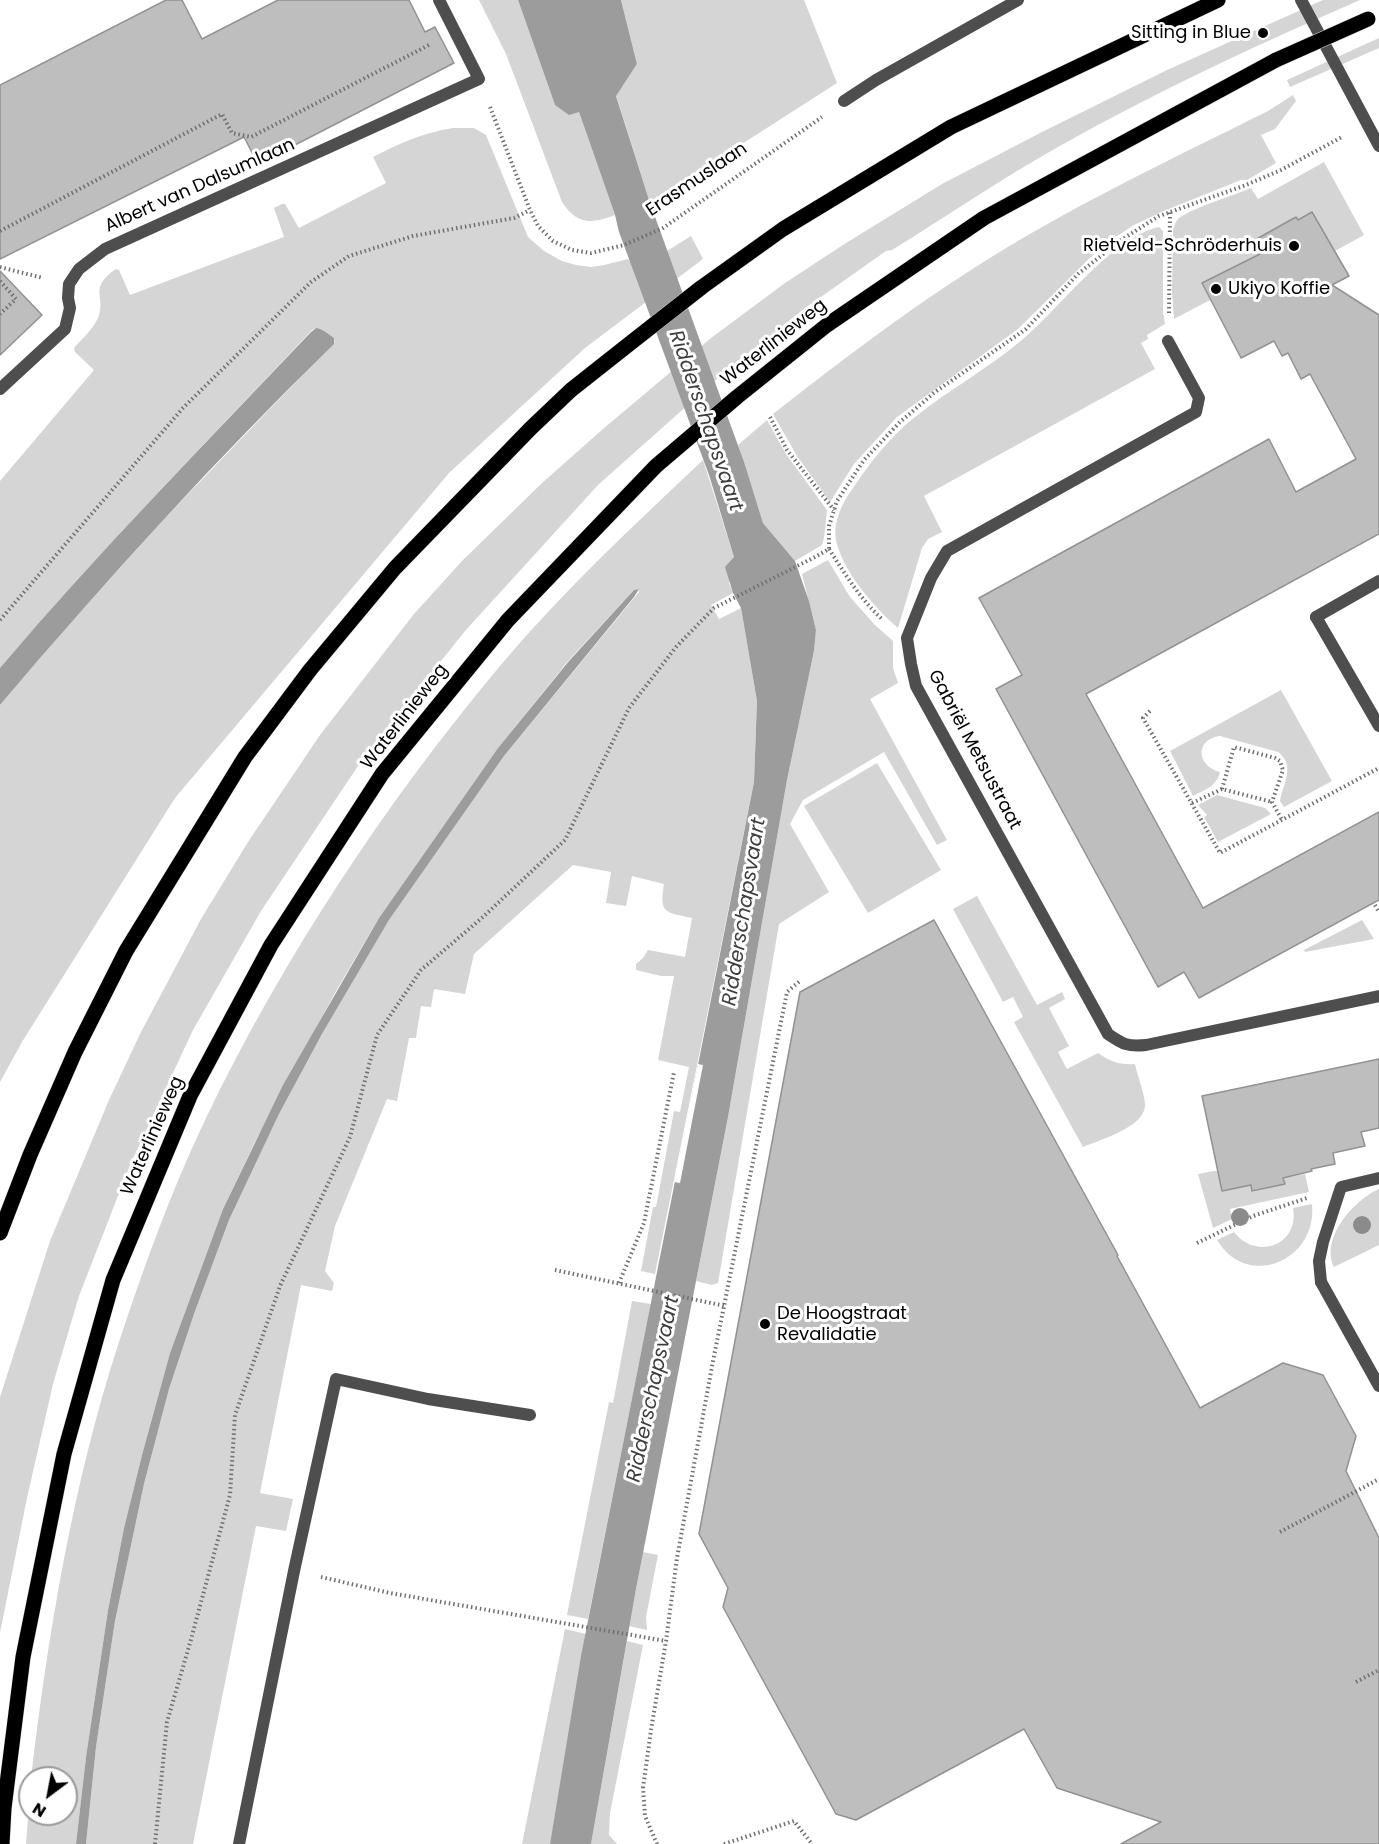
<!DOCTYPE html>
<meta charset="utf-8">
<style>
body{margin:0}
#map{position:relative;width:1379px;height:1844px;overflow:hidden;background:#fff;font-family:Poppins,sans-serif}
canvas{display:block}
.north{position:absolute;left:18px;top:1766px;width:60px;height:60px;box-sizing:border-box;background:#fff;border:2px solid #999;border-radius:50%;rotate:212deg;font-size:16px;font-weight:700;line-height:24px;text-align:center;color:#000}
.north::after{content:'';display:block;margin:auto;width:21px;height:27px;background:#000;clip-path:polygon(50% 0,100% 100%,50% 72%,0 100%)}
</style>
<div id="map">
<canvas width="1379" height="1844"></canvas>
<div class="north">N</div>
</div>
<script>
const g = document.querySelector('canvas').getContext('2d');
g.lineJoin = 'round';
function paint(path, color) { g.fillStyle = color; g.fill(path, 'evenodd'); }
function strokePath(path, color, width, dash) { g.strokeStyle = color; g.lineWidth = width; g.lineCap = dash ? 'butt' : 'round'; g.setLineDash(dash || []); g.stroke(path); }
function label(font, color, halo, rows, align = 'center') {
  g.font = font + ' Poppins,sans-serif'; g.lineWidth = 6; g.setLineDash([]); g.textBaseline = 'middle'; g.strokeStyle = halo; g.fillStyle = color; for (const [text, x, y, turn = 0] of rows) {
    g.save(); g.translate(x, y); g.rotate((+turn || 0) * Math.PI / 180); g.textAlign = isNaN(turn) ? turn : align; if (halo) g.strokeText(text, 0, 0); g.fillText(text, 0, 0); g.restore();
  }
}
paint(new Path2D(`
 M479 0H518L555 105 579 112 615 215C592 224 577 225 562 202L506 54Z
 M621 0H804L837 83 650 203 616 95 637 64Z
 M1323 0H1360C1257 45 1155 92 1058 147 1001 179 947 216 892 250L886 251 808 306 726 371 598 485 465 631 362 760 261 911 193 1030 130 1165 79 1296 53 1384 27 1498 0 1633V1397L50 1241 109 1100 141 1032 201 919 248 842 320 735 414 614 462 561 542 483 603 429 711 338 785 283 846 243 942 184 1044 131 1167 70Z
 M1379 38V48L1290 87 1287 80Z
 M1293 95 1296 101 1275 129 1261 135 1276 163 1247 180H1241L1166 210 1134 225 1103 245 1018 329 897 417 854 464 830 502 797 456 773 414C837 364 902 314 971 270 1065 209 1168 161 1268 111Z
 M453 128H474L486 135 528 237 544 251 562 261 576 265 591 267 604 265 628 259 632 264 667 251 691 236 703 259 585 348 449 473 175 798 22 1042 0 1082V705L73 620 165 518 335 341 316 328 312 330C207 442 99 551 0 668V481L94 370 75 352 74 348C82 339 93 329 98 318 107 296 87 289 116 269L119 270 130 295 284 237 274 208 282 204H285L299 228 386 183 373 157C400 143 422 133 453 128Z
 M1324 162 1364 235 1335 251 1312 212 1298 220 1294 215 1295 218 1253 241 1267 267 1202 283 1210 300 1174 319 1172 291 1173 231C1174 226 1175 222 1179 218 1195 207 1232 196 1251 188L1258 199Z
 M1159 227 1163 231V312L1165 324 1147 335 1148 339 1141 343 1155 369 924 496 942 532 928 539 922 548 898 628C875 608 845 574 837 544 831 522 843 502 855 485 873 459 891 436 915 417 950 389 989 368 1023 339 1060 308 1112 237 1159 227Z
 M767 420 786 454 827 510C826 519 825 539 822 545L795 561 763 523 738 445Z
 M703 460 734 557 729 583 733 593 711 605 719 619 741 608 757 701 754 782 655 1274 641 1271 653 1207H656L674 1111 680 1112 689 1067 658 1060 674 976H661L636 970V964L643 958 648 950 685 957 692 918C665 912 659 914 664 884L632 876 626 906 606 903 611 872 573 865 474 954 465 994 434 989 431 1007 421 1006 416 1038H409L397 1101 387 1099 335 1226 325 1271 334 1283 332 1291 301 1285 260 1493 293 1499 286 1531 256 1526 193 1844H86L96 1747 115 1621 144 1484 169 1389 194 1314 229 1220 279 1114 322 1034 389 920 504 756 634 598 639 592 638 589 634 590 569 660 498 748 379 918 336 991 254 1144 223 1209 170 1353 142 1455 124 1528 108 1610 86 1757 76 1844H26L30 1792V1814H66V1778H31C48 1633 73 1484 118 1345 143 1269 171 1191 206 1118 283 958 386 802 500 666 562 592 633 526 703 460Z
 M828 560 850 597 875 625 893 641V668L898 683 870 699 947 840 937 845 884 752 803 800 790 824 829 892 779 924 718 1283 712 1285 696 1281 728 1117 787 780 814 651 816 630 802 574Z
 M1281 690 1332 781 1284 807 1280 801C1283 784 1296 765 1278 752L1220 736C1195 739 1196 766 1220 772 1216 787 1206 789 1193 796L1170 751Z
 M877 763 941 870 868 913 804 806Z
 M1217 795 1265 808 1271 814 1218 842 1204 817 1207 815 1198 805Z
 M977 896 1037 1005 1062 992 1065 999 1049 1008 1069 1046 1058 1052 1067 1069 1098 1053C1111 1062 1119 1065 1135 1064 1137 1074 1146 1098 1145 1106 1144 1127 1100 1140 1083 1147L1014 1022 1023 1017 1013 997 1003 1002 953 909Z
 M1362 920 1374 939 1305 952 1304 950Z
 M1214 1171H1218L1222 1191 1251 1185 1252 1192 1285 1184 1284 1178 1305 1174 1309 1192 1230 1209 1232 1219 1213 1228 1198 1174Z
 M1379 1189V1245L1334 1267C1320 1238 1354 1200 1379 1189Z
 M1312 1204C1318 1260 1248 1291 1217 1240L1234 1232C1256 1261 1300 1245 1293 1208Z
 M632 1301 651 1304 588 1619 567 1615 609 1402 613 1403Z
 M643 1552 658 1555 646 1617 647 1630 629 1626Z
 M565 1629 586 1634 550 1844H522Z
 M627 1641 643 1645 610 1813 609 1835 617 1844H591Z`), '#d5d5d5');
paint(new Path2D(`
 M518 0H621L637 64 616 96 650 203 744 462 763 523 795 561 809 601 816 630 814 651 787 780 728 1117 636 1589 591 1844H550L581 1656 754 782 757 701 741 608 733 593 725 567 734 557 709 475 619 232 615 215 579 112 569 115 555 105Z
 M316 328C323 329 328 334 334 338V344C217 458 106 580 0 705V668C98 552 206 443 311 332Z
 M639 589 634 597 504 756 389 920 322 1034 279 1114 229 1220 194 1314 169 1389 144 1484 115 1621 96 1747 86 1844H76L86 1757 108 1610 124 1528 142 1455 170 1353 223 1209 283 1085 379 918 498 748 569 661 634 590Z`), '#9c9c9c');
paint(new Path2D(`
 M698 1064 703 1065 680 1183 674 1182Z`), '#fff');
const building = new Path2D(`
 M166 0H182L202 39 278 0H409L425 32 435 27 454 63 258 164 244 137 0 259V85Z
 M1312 212 1349 276 1332 285 1379 315V534L1086 694 1203 908 1379 812V900L1199 998 1184 972 1158 987 996 689 1022 675 979 598 1269 439 1296 492 1356 459 1310 374 1301 379 1288 353 1282 356 1274 341 1241 358 1202 283 1260 254 1253 241 1296 217 1298 220Z
 M0 271 42 315 0 355Z
 M934 920 1118 1255 1117 1256 1200 1408 1283 1363 1323 1375 1356 1436 1346 1471 1379 1538V1844H1121L1161 1822 1057 1788 1024 1729 856 1820 836 1814 723 1607 728 1588 699 1534 800 992Z
 M1379 1059V1128L1361 1132 1365 1146 1333 1153 1335 1164 1311 1169 1312 1171 1283 1178 1285 1184 1252 1191 1251 1185 1222 1191 1202 1096Z`);
paint(building, '#bebebe');
strokePath(building, '#929292', 1.5);
const primary = new Path2D(`
 M0 1233 30 1155 75 1052 126 951 245 757 310 670 395 568 531 428 571 390 633 341 702 287 783 229 951 127 1218 0
 M2 1844 4 1808 23 1657 64 1454 113 1280 190 1096 271 945 382 774 508 620 656 466 737 397 827 325 984 218 1276 60`);
strokePath(primary, '#dbdbdb', 16);
strokePath(new Path2D(`
 M490 107 530 210 538 226 553 241 572 250 591 253 624 245 663 228 822 117
 M0 231 222 114 232 133 251 137 429 45
 M0 267 43 278
 M0 281 16 299 0 314
 M1169 313 1170 212
 M770 417 787 450 834 510
 M829 549C845 574 861 600 883 620
 M0 620 183 408 311 282 349 256 413 236 514 218 530 210
 M1150 711 1143 718 1220 853 1379 768
 M1222 789 1234 747 1275 758 1280 761 1283 770 1272 802 1282 820
 M1192 803 1222 789 1272 802
 M1375 905 1379 912
 M1197 1243 1253 1216 1307 1198
 M555 1270 725 1306
 M619 1283 644 1223 674 1072
 M1280 1532 1379 1479
 M321 1577 390 1593 666 1641
 M1356 1682 1379 1670
 M155 1844 167 1722 190 1643 230 1495 235 1415 280 1286 350 1137 377 1035 421 970 483 917 565 840 629 708 676 647 714 608 815 557 829 549V526L837 501 864 460 899 423 935 392 1026 329 1078 274 1121 240 1159 216 1246 185 1281 170 1342 137
 M657 1844 645 1816 643 1788 651 1730 666 1641 677 1558 713 1361 787 992 801 980
 M724 1844 794 1821 812 1844`), '#707070', 4, [1.5, 3]);
strokePath(new Path2D(`
 M1316 617 1379 726
 M1321 1282 1319 1261 1323 1242 1341 1187 1379 1178
 M239 1844 294 1571 336 1379 428 1399 530 1415`), '#4e4e4e', 12);
strokePath(new Path2D(`
 M1301 0 1379 146
 M844 101 876 80 1018 0
 M1168 341 1199 398 1196 412 947 551 931 578 907 638 911 664 916 686 1108 1034C1123 1044 1127 1047 1146 1045L1379 996
 M0 389 65 329 70 308 68 298 69 284 79 269 105 249 479 79 439 0
 M1316 617 1379 581
 M1321 1282 1379 1386`), '#4e4e4e', 12);
strokePath(primary, '#000', 15);
const primaryBridge = new Path2D(`
 M1276 60 1368 19`);
strokePath(primaryBridge, '#dbdbdb', 16, []);
strokePath(primaryBridge, '#000', 15);
g.fillStyle = '#8b8b8b';
for (const [x, y] of [
 [1240,1217],
 [1362,1225]
]) { g.beginPath(); g.arc(x, y, 9, 0, 2 * Math.PI); g.fill(); }
for (const [x, y, r, color] of [
 [1263,33,6,"#000"],
 [1294,246,6,"#000"],
 [1216,289,6,"#000"],
 [765,1324,6,"#000"]
]) { const dot = new Path2D(); dot.arc(x, y, r, 0, 2 * Math.PI); g.fillStyle = color; g.fill(dot); strokePath(dot, '#fff', 2); }
label('18px', '#000', '#fff', [
 ["Sitting in Blue",1251,33],
 ["Rietveld-Schröderhuis",1282,246],
 ["Ukiyo Koffie",1228,289,"left"],
 ["De Hoogstraat",777,1314,"left"],
 ["Revalidatie",777,1335,"left"]
], 'right');
label('18px', '#000', '#fff', [
 ["Erasmuslaan",697,180,-34],
 ["Albert van Dalsumlaan",200,186,-24],
 ["Waterlinieweg",774,343,-38],
 ["Waterlinieweg",405,717,-52],
 ["Gabriël Metsustraat",974,750,62],
 ["Waterlinieweg",153,1136,-66]
]);
label('italic 20px', '#3d3d3d', '#fff', [
 ["Ridderschapsvaart",705,421,71],
 ["Ridderschapsvaart",745,912,-81],
 ["Ridderschapsvaart",654,1389,-78]
]);
</script>
